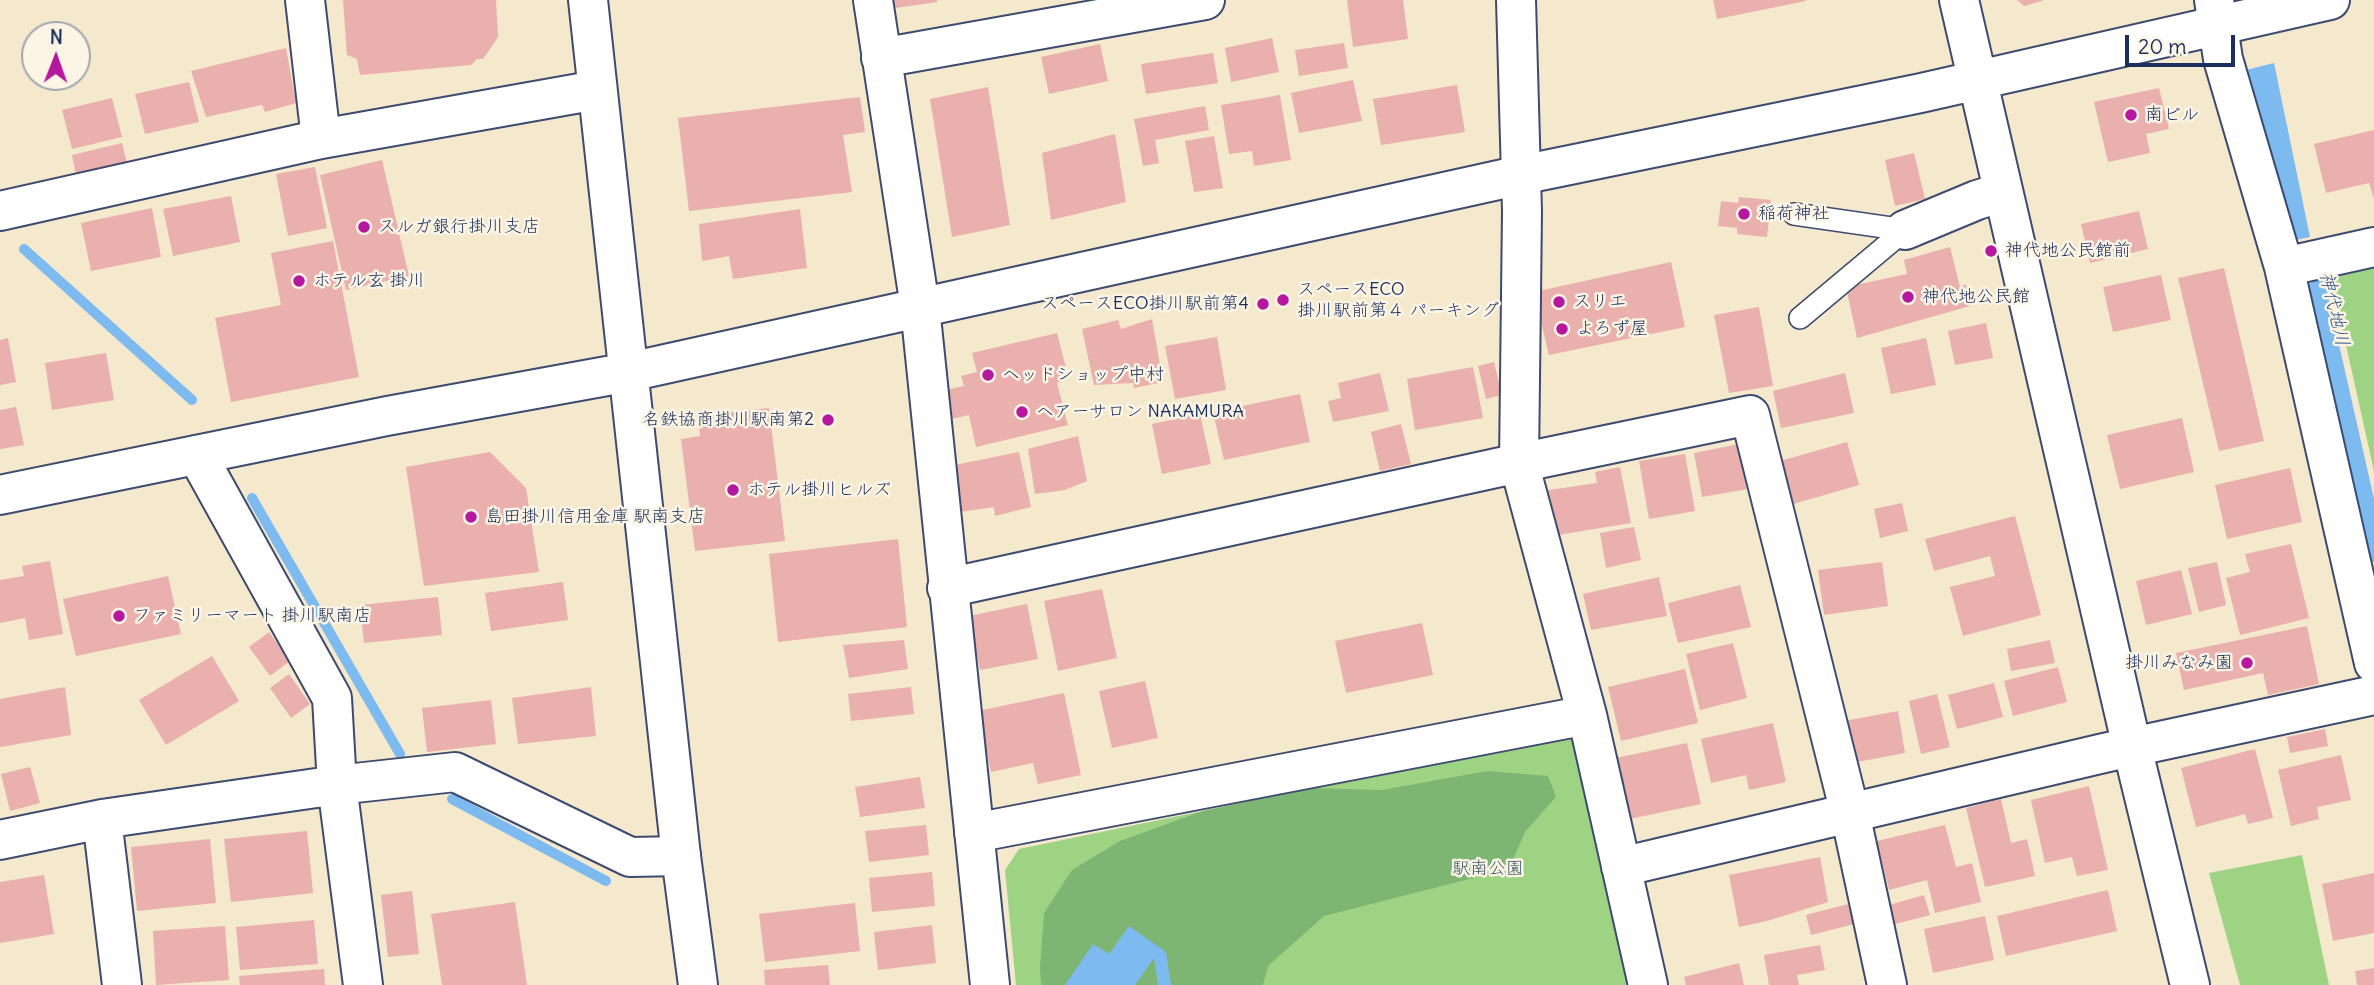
<!DOCTYPE html>
<meta charset="utf-8">
<style>
body{margin:0}
#map{position:relative;width:2374px;height:985px;overflow:hidden;background:#f4e8cd;font-family:Delius,sans-serif}
canvas{display:block}
.north{position:absolute;left:21px;top:21px;width:70px;height:70px;box-sizing:border-box;background:#fcf5e5;border:2px solid #a2a6af;border-radius:50%;rotate:1deg;font-size:19px;font-weight:700;line-height:28px;text-align:center;color:#1b2f5e}
.north::after{content:'';display:block;margin:auto;width:24px;height:32px;background:#b5179e;clip-path:polygon(50% 0,100% 100%,50% 72%,0 100%)}
.scale{position:absolute;left:2125px;top:35px;width:110px;height:32px;box-sizing:border-box;border:4px solid #1b2f5e;border-top:0;padding-left:9px;font-size:21px;line-height:24px;white-space:nowrap;color:#1b2f5e;-webkit-text-stroke:5px #fcf5e5;paint-order:stroke}
</style>
<div id="map">
<canvas width="2374" height="985"></canvas>
<div class="north">N</div>
<div class="scale">20 m</div>
</div>
<script>
const g = document.querySelector('canvas').getContext('2d');
g.lineJoin = 'round';
function paint(path, color) { g.fillStyle = color; g.fill(path, 'evenodd'); }
function strokePath(path, color, width, dash) { g.strokeStyle = color; g.lineWidth = width; g.lineCap = dash ? 'butt' : 'round'; g.setLineDash(dash || []); g.stroke(path); }
function label(font, color, halo, rows, align = 'center') {
  g.font = font + ' Delius,"Klee One",sans-serif'; g.lineWidth = 5; g.setLineDash([]); g.textBaseline = 'middle'; g.strokeStyle = halo; g.fillStyle = color; for (const [text, x, y, turn = 0] of rows) {
    g.save(); g.translate(x, y); g.rotate((+turn || 0) * Math.PI / 180); g.textAlign = isNaN(turn) ? turn : align; if (halo) g.strokeText(text, 0, 0); g.fillText(text, 0, 0); g.restore();
  }
}
paint(new Path2D(`
 M2374 263V471L2330 273Z
 M1565 736 1583 747 1632 985H1016L1005 870 1019 849Z
 M2302 855 2329 985H2240L2209 873Z`), '#9ed384');
paint(new Path2D(`
 M1487 771 1548 776 1556 797 1525 832 1509 869 1324 916 1268 966 1263 985H1041L1040 968 1044 913 1072 870 1120 841 1203 811 1309 788 1382 790Z`), '#7eb572');
paint(new Path2D(`
 M2274 63 2310 237 2291 241 2246 70Z
 M2323 274 2374 499V562L2363 563 2303 289Z
 M1129 926 1166 952 1171 985H1158L1154 958 1135 985H1065L1093 944 1109 954Z`), '#7dbaf0');
strokePath(new Path2D(`
 M24 249 192 400
 M252 498 400 754
 M452 799 606 881`), '#7dbaf0', 10);
paint(new Path2D(`
 M343 0H496L498 37 483 59H477L471 65 360 75 357 59 347 55Z
 M893 0H937V2L895 8Z
 M1347 0H1403L1408 39 1353 47Z
 M1713 0H1806V1L1717 19Z
 M2017 0H2042V1L2024 6Z
 M1272 38 1279 72 1231 82 1225 48Z
 M1344 43 1348 68 1299 76 1295 50Z
 M1100 44 1108 81 1049 94 1041 57Z
 M286 48 296 103 265 112 262 105 206 117 191 71Z
 M1213 53 1218 83 1146 94 1141 64Z
 M1353 80 1362 121 1299 133 1291 93Z
 M189 82 199 122 145 134 135 94Z
 M1457 85 1465 132 1381 145 1373 99Z
 M988 87 1010 225 952 237 930 99Z
 M2159 88 2169 129 2146 134 2150 153 2108 162 2094 102Z
 M1280 95 1291 160 1254 166 1252 151 1229 154 1221 105Z
 M860 97 865 132 843 135 852 192 689 211 678 118Z
 M112 98 122 137 72 149 62 110Z
 M1205 106 1209 130 1155 140 1159 163 1143 166 1134 119Z
 M2374 130V199L2369 183 2326 193 2314 144Z
 M1115 134 1126 202 1051 220 1042 153Z
 M1214 136 1223 188 1194 192 1185 141Z
 M122 143 128 168 77 180 72 155Z
 M1914 153 1925 199 1895 206 1885 160Z
 M382 160 409 276 346 290 320 175Z
 M315 167 327 228 288 236 276 174Z
 M231 196 240 242 173 256 163 209Z
 M1739 197 1771 200 1767 237 1737 234V228L1718 226 1721 201 1738 203Z
 M152 208 161 257 91 271 81 223Z
 M800 209 807 268 733 279 729 256 702 261 699 224Z
 M2139 211 2148 249 2090 263 2081 224Z
 M333 241 359 377 231 402 215 318 281 305 271 253Z
 M1950 247 1960 287 1966 284 1970 306 1857 338 1846 287 1907 274 1904 260Z
 M1671 262 1685 327 1549 355 1534 292Z
 M2224 268 2264 441 2219 451 2178 278Z
 M2161 275 2171 320 2113 332 2103 287Z
 M1759 307 1773 386 1729 393 1714 315Z
 M1152 319 1163 382 1134 388 1133 383 1094 385 1082 329 1118 320 1121 329Z
 M1986 323 1993 358 1955 365 1948 331Z
 M1057 333 1068 376 1057 383 1068 425 976 447 969 415 947 420 940 391 964 386 961 376 977 372 972 353Z
 M1217 337 1226 390 1175 399 1165 346Z
 M8 338 16 382 0 385V340Z
 M1926 338 1936 385 1891 394 1881 348Z
 M106 353 114 400 52 410 45 363Z
 M1494 362 1502 395 1486 399 1478 366Z
 M1473 367 1483 418 1415 430 1407 379Z
 M1380 373 1389 411 1333 422 1328 401 1341 398 1338 383Z
 M1845 373 1854 413 1781 428 1773 391Z
 M1300 394 1310 442 1224 460 1213 412Z
 M16 407 24 445 0 449V410Z
 M769 408 785 541 695 551 681 439 700 436 698 416Z
 M1200 414 1211 464 1162 474 1152 424Z
 M2182 418 2194 472 2120 489 2107 435Z
 M1401 424 1411 464 1380 471 1371 432Z
 M1078 436 1087 481 1065 490 1035 494 1028 449Z
 M1847 442 1859 485 1793 504 1780 461Z
 M1744 443 1753 488 1702 497 1694 453Z
 M490 452 526 488 539 572 424 586 406 467Z
 M1019 452 1031 507 995 516 994 507 959 512 955 465Z
 M1685 454 1695 511 1649 519 1639 461Z
 M1620 467 1631 523 1552 536 1542 491 1597 483 1595 472Z
 M2290 468 2302 522 2227 539 2215 485Z
 M1902 503 1908 531 1880 538 1874 509Z
 M2015 516 2041 615 1963 636 1950 587 1995 576 1990 556 1934 571 1925 539Z
 M1634 527 1641 560 1606 568 1600 533Z
 M898 539 907 627 778 642 769 554Z
 M2291 544 2309 618 2240 635 2226 578 2250 572 2245 554Z
 M50 561 63 634 29 640 25 618 0 623V580L24 576 22 566Z
 M1882 562 1888 606 1824 615 1818 570Z
 M2217 562 2226 605 2199 612 2188 568Z
 M2181 570 2192 614 2146 625 2136 581Z
 M168 576 181 634 76 656 63 599Z
 M1659 577 1667 616 1591 630 1583 594Z
 M563 582 568 620 491 631 485 593Z
 M1740 585 1751 627 1678 643 1668 603Z
 M1102 589 1117 658 1058 671 1044 601Z
 M438 597 442 635 364 643 360 605Z
 M1027 604 1038 659 980 670 969 616Z
 M1422 623 1433 675 1346 693 1335 641Z
 M2307 626 2319 684 2268 695 2263 673 2184 690 2176 653Z
 M269 632 290 661 270 676 249 647Z
 M904 640 908 669 849 678 843 645Z
 M2050 640 2055 663 2011 671 2007 649Z
 M1733 643 1747 698 1700 710 1686 654Z
 M212 656 239 701 166 745 139 700Z
 M2058 667 2067 702 2013 716 2004 681Z
 M1685 669 1698 723 1621 741 1608 687Z
 M289 674 310 704 291 718 270 688Z
 M1145 681 1158 738 1112 748 1099 691Z
 M1994 683 2003 717 1957 729 1948 695Z
 M65 687 71 735 0 747V699Z
 M591 687 596 736 518 744 512 698Z
 M911 687 914 714 851 721 848 694Z
 M1064 693 1081 775 1038 784 1033 763 991 772 978 711Z
 M1937 694 1950 747 1921 754 1909 701Z
 M491 700 496 744 427 752 422 708Z
 M1898 711 1905 753 1846 764 1839 722Z
 M1773 723 1786 782 1749 790 1746 775 1711 783 1701 739Z
 M2325 729 2328 746 2290 753 2287 737Z
 M1687 743 1701 804 1625 820 1611 759Z
 M2255 749 2273 818 2248 824 2245 814 2196 827 2181 768Z
 M2341 755 2351 800 2317 807 2319 819 2291 826 2278 770Z
 M30 767 40 803 10 811 1 774Z
 M920 777 925 808 860 817 855 787Z
 M2089 786 2108 870 2077 876 2072 857 2045 863 2031 800Z
 M2001 799 2011 843 2027 839 2035 876 1985 887 1966 808Z
 M926 825 929 855 869 862 865 831Z
 M1945 825 1956 867 1972 863 1981 902 1935 913 1927 880 1889 890 1877 841Z
 M307 831 313 893 231 902 224 839Z
 M210 839 216 903 137 911 131 847Z
 M1820 857 1828 902 1767 921 1739 927 1729 875Z
 M932 872 935 906 872 912 869 878Z
 M2374 873V933L2333 941 2322 884Z
 M44 875 54 934 0 943V882Z
 M2108 890 2117 931 2006 956 1997 916Z
 M412 891 419 954 388 957 381 895Z
 M1924 895 1930 915 1887 926 1882 907Z
 M515 902 527 985H442L431 914Z
 M855 903 860 951 765 962 759 914Z
 M1848 904 1854 924 1811 935 1806 915Z
 M1985 916 1994 960 1933 973 1924 929Z
 M314 920 318 964 240 970 236 927Z
 M932 925 936 963 878 970 874 932Z
 M225 926 229 980 156 985 153 931Z
 M1820 945 1825 970 1797 975 1799 985H1769L1764 955Z
 M1739 963 1744 985H1686L1684 977Z
 M828 965 830 985H765L764 970Z
 M2374 968V985H2357L2355 971Z
 M324 969 325 985H240L239 976Z`), '#e9b0ad');
const lane = new Path2D(`
 M1794 214 1905 230
 M1800 318 1905 230`);
const street = new Path2D(`
 M305 0 321 139
 M873 0 920 307 990 985
 M1516 0 1522 211 1519 463 1587 715 1648 985
 M2214 0 2223 59 2284 267 2374 663
 M881 58 1205 0
 M0 211 321 139 597 90
 M1905 230 1977 200 2003 192
 M2284 267 2374 247
 M197 455 332 698 337 785 363 985
 M947 588 1519 463 1750 415 1850 813 1887 985
 M102 819 122 985
 M974 833 1587 715
 M0 840 102 819 337 785 455 772 630 857 681 856
 M1621 867 2104 753 2374 695`);
const secondary = new Path2D(`
 M588 0 681 856 698 985
 M1959 0 2132 747 2190 985
 M0 495 387 416 629 372 1521 175 1921 93 2330 0`);
strokePath(lane, '#3c4b6f', 24);
strokePath(street, '#3c4b6f', 42);
strokePath(secondary, '#3c4b6f', 42);
strokePath(lane, '#fff', 21);
strokePath(street, '#fff', 38);
strokePath(secondary, '#fff', 38);
for (const [x, y, r, color] of [
 [2131,115,7,"#b5179e"],
 [1744,214,7,"#b5179e"],
 [364,227,7,"#b5179e"],
 [1991,251,7,"#b5179e"],
 [299,281,7,"#b5179e"],
 [1908,297,7,"#b5179e"],
 [1283,300,7,"#b5179e"],
 [1559,302,7,"#b5179e"],
 [1263,304,7,"#b5179e"],
 [1562,329,7,"#b5179e"],
 [988,375,7,"#b5179e"],
 [1022,412,7,"#b5179e"],
 [828,420,7,"#b5179e"],
 [733,490,7,"#b5179e"],
 [471,517,7,"#b5179e"],
 [119,616,7,"#b5179e"],
 [2247,663,7,"#b5179e"]
]) { const dot = new Path2D(); dot.arc(x, y, r, 0, 2 * Math.PI); g.fillStyle = color; g.fill(dot); strokePath(dot, '#fcf5e5', 2.5); }
label('18px', '#1b2f5e', '#fcf5e5', [
 ["南ビル",2145,115],
 ["稲荷神社",1758,214],
 ["スルガ銀行掛川支店",378,227],
 ["神代地公民館前",2005,251],
 ["ホテル玄 掛川",313,281],
 ["スペースECO",1297,290],
 ["掛川駅前第４ パーキング",1297,311],
 ["神代地公民館",1922,297],
 ["スリエ",1573,302],
 ["スペースECO掛川駅前第4",1249,304,"right"],
 ["よろず屋",1576,329],
 ["ヘッドショップ中村",1002,375],
 ["ヘアーサロン NAKAMURA",1036,412],
 ["名鉄協商掛川駅南第2",814,420,"right"],
 ["ホテル掛川ヒルズ",747,490],
 ["島田掛川信用金庫 駅南支店",485,517],
 ["ファミリーマート 掛川駅南店",133,616],
 ["掛川みなみ園",2233,663,"right"]
], 'left');
label('18px', '#3c5868', '#fcf5e5', [
 ["駅南公園",1488,869]
]);
label('italic 19px', '#38598a', '#fcf5e5', [
 ["神代地川",2334,309,77]
]);
</script>
